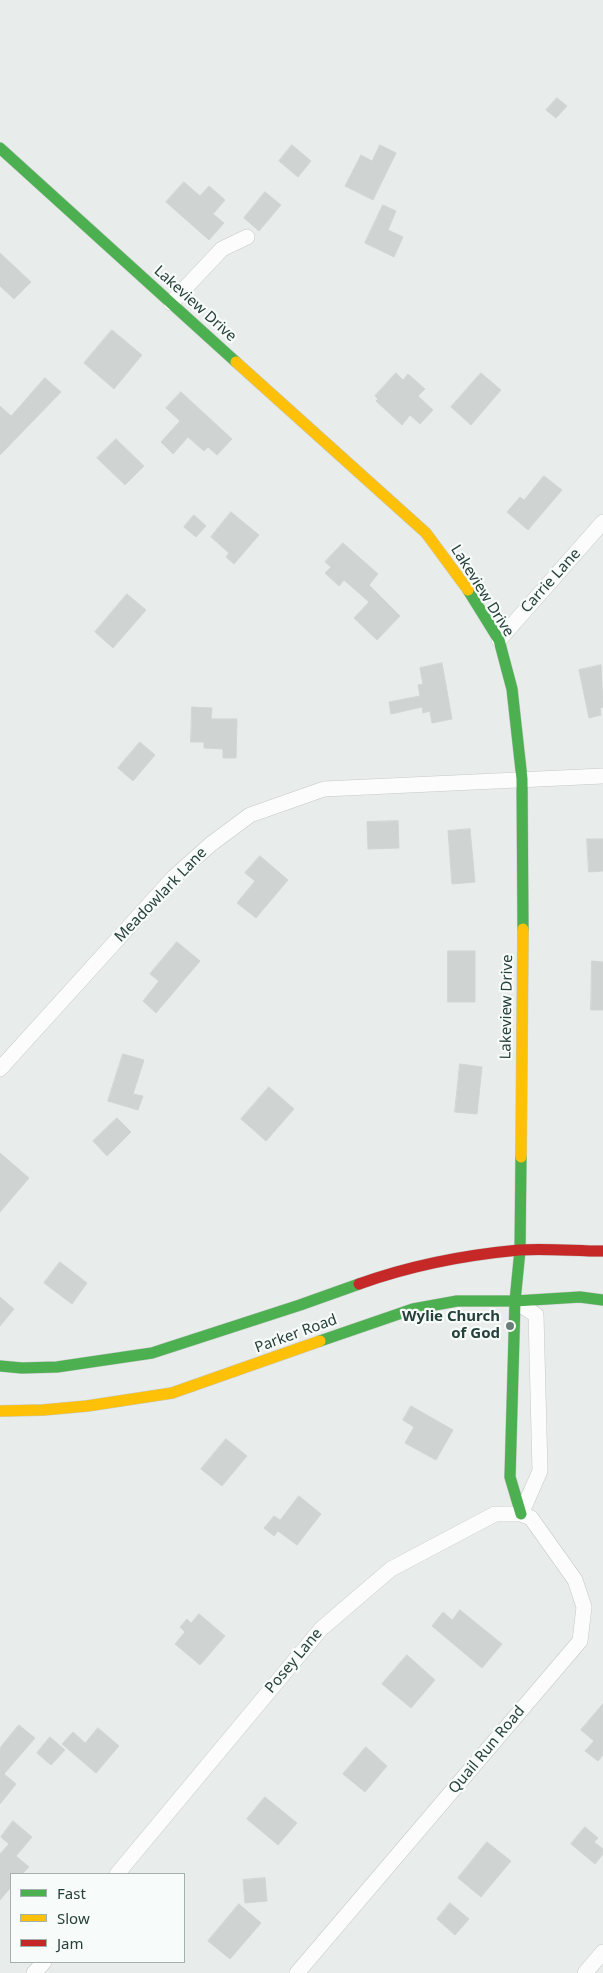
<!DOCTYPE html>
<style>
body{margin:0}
#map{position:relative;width:603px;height:1973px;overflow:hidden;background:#e8ecea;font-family:"Noto Sans",sans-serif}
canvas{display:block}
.legend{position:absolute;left:10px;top:1873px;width:175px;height:90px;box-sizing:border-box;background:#f7fbf9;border:1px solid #a3b0ad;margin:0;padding:6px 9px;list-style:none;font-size:15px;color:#26403a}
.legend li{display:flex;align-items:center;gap:10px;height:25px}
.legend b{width:25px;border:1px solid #a3b0ad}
</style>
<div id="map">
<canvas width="603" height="1973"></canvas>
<ul class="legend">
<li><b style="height:6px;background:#4caf50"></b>Fast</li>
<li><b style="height:6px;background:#ffc107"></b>Slow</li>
<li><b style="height:6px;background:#c62828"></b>Jam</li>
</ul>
</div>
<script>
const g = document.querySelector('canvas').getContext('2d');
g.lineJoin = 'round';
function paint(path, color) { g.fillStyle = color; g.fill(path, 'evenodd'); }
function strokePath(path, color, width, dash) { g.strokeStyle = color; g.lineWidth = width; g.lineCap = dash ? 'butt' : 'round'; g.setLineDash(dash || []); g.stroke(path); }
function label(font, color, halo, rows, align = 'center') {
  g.font = font + ' "Noto Sans",sans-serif'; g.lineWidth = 4.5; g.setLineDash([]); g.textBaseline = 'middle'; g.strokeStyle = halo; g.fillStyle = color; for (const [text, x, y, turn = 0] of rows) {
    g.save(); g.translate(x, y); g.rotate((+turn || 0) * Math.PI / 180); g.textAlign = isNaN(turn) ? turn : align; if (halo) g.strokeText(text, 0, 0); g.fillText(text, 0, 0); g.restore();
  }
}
const building = new Path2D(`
 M557 98 567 106 556 118 546 110Z
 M292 145 311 161 298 177 279 161Z
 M380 145 396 153 373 200 345 186 361 155 372 161Z
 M184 182 200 196 209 186 225 200 213 214 224 223 209 240 166 202Z
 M265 192 281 205 259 231 244 218Z
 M383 205 396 211 388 230 403 237 394 257 365 243Z
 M0 253 31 282 14 299 0 286Z
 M112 330 142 355 114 389 84 363Z
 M396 373 403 380 408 374 425 389 418 396 433 410 420 424 410 415 402 425 376 401 378 399 375 396Z
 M481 373 501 390 471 425 451 407Z
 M45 378 61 392 0 455V406L11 416Z
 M181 392 232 439 217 455 208 447 204 451 188 437 173 454 161 442 180 421 166 408Z
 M116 439 144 466 125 485 97 458Z
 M544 476 562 490 528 530 507 512 520 497 524 500Z
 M231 512 259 535 234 564 226 557 229 553 211 537Z
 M194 515 206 526 196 537 184 527Z
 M343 543 378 574 369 585 400 616 377 640 354 618 369 602 344 580 339 586 325 573 331 567 325 562Z
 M127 594 146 610 113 648 95 632Z
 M442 663 452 719 432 723 430 711 423 713 422 707 391 714 389 702 420 696 418 685 423 684 420 668Z
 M601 665 603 707 600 708 601 715 589 718 579 670Z
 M192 707 212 708 211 719H237L236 758H223V749L204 748V742H191Z
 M140 742 155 755 133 781 118 768Z
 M398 821 399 848 368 849 367 822Z
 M470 829 475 882 452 884 448 831Z
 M587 839H603V871L589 872Z
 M260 856 288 880 256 918 237 903 255 881 245 873Z
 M177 942 200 961 156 1013 143 1001 159 981 150 974Z
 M448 951H475V1002H448Z
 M592 961 603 962V1010H591Z
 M123 1054 144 1060 133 1094 143 1096 138 1110 108 1101Z
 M460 1064 482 1067 477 1114 455 1112Z
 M269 1087 294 1109 266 1141 241 1119Z
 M117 1118 131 1132 107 1156 93 1141Z
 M0 1153 29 1178 0 1212Z
 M60 1262 87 1283 72 1304 44 1283Z
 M0 1297 14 1309 0 1326Z
 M411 1406 453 1430 436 1460 405 1443 414 1427 403 1420Z
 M226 1439 247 1456 222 1486 201 1469Z
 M299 1496 321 1514 297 1545 278 1531 274 1536 264 1528 274 1516 280 1520Z
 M460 1610 502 1644 482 1668 432 1626 443 1612 452 1620Z
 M199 1614 225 1636 200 1665 175 1644 185 1632 180 1627 187 1619 191 1623Z
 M407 1655 435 1680 411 1708 382 1684Z
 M603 1704V1755L598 1761 585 1751 594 1741 581 1730Z
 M19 1725 35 1738 4 1774 16 1784 0 1804V1748Z
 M98 1728 119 1746 96 1773 62 1744 73 1732 85 1743Z
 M50 1737 65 1750 51 1765 37 1753Z
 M366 1747 387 1766 365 1792 343 1774Z
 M265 1797 297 1823 278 1845 247 1819Z
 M13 1821 32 1837 16 1856 29 1867 22 1874H11V1887L0 1900V1854L9 1844 1 1837Z
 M585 1827 598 1838 594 1842 603 1849V1854L595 1864 571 1844Z
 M487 1842 511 1861 481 1897 458 1878Z
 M265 1878 267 1901 245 1903 243 1880Z
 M450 1903 469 1919 455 1935 437 1919Z
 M239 1904 261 1923 230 1959 208 1941Z`);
paint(building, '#cfd4d2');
strokePath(building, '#d1d5d3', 1);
const street = new Path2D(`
 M171 303 222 249 247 237
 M499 640 603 522
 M0 1069 174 877 211 844 250 815 324 789 603 776
 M515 1301 536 1315 540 1471 521 1514
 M117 1874 321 1629 391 1569 495 1514H521L531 1518 575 1580 584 1607 580 1641 297 1973
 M34 1973 44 1962
 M585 1973 603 1952`);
const fast = new Path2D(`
 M0 148 236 362
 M468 590 499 640 512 689 522 779 523 929
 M521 1157 520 1250 515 1301 510 1477 521 1514
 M320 1341 413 1309 457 1301H515L580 1297 603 1300
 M0 1366 22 1368 57 1367 152 1353 300 1305 359 1284`);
const slow = new Path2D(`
 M236 362 426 533 468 590
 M521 1157 523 929
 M0 1411 43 1410 87 1406 172 1393 320 1341`);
const jam = new Path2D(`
 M359 1284C409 1266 465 1255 519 1250 546 1248 575 1251 603 1251`);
strokePath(street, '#c5c9c7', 16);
strokePath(fast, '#c4c9c7', 12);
strokePath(slow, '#c4c9c7', 12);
strokePath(jam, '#c4c9c7', 12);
strokePath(street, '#fcfcfc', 15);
strokePath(fast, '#4caf50', 11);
strokePath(slow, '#ffc107', 11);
strokePath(jam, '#c62828', 11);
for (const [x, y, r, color] of [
 [510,1326,5,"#6a7c78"]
]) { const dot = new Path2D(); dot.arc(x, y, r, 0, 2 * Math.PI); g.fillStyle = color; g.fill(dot); strokePath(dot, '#f7fbf9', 2); }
label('15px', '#26403a', '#f7fbf9', [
 ["Lakeview Drive",195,304,42],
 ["Carrie Lane",551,581,-48],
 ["Lakeview Drive",482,591,58],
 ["Meadowlark Lane",161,895,-46],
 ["Lakeview Drive",507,1007,-89],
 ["Parker Road",296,1334,-20],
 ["Posey Lane",294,1661,-50],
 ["Quail Run Road",487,1750,-50]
]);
label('bold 15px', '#26403a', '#f7fbf9', [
 ["Wylie Church",500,1317],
 ["of God",500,1334]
], 'right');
</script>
